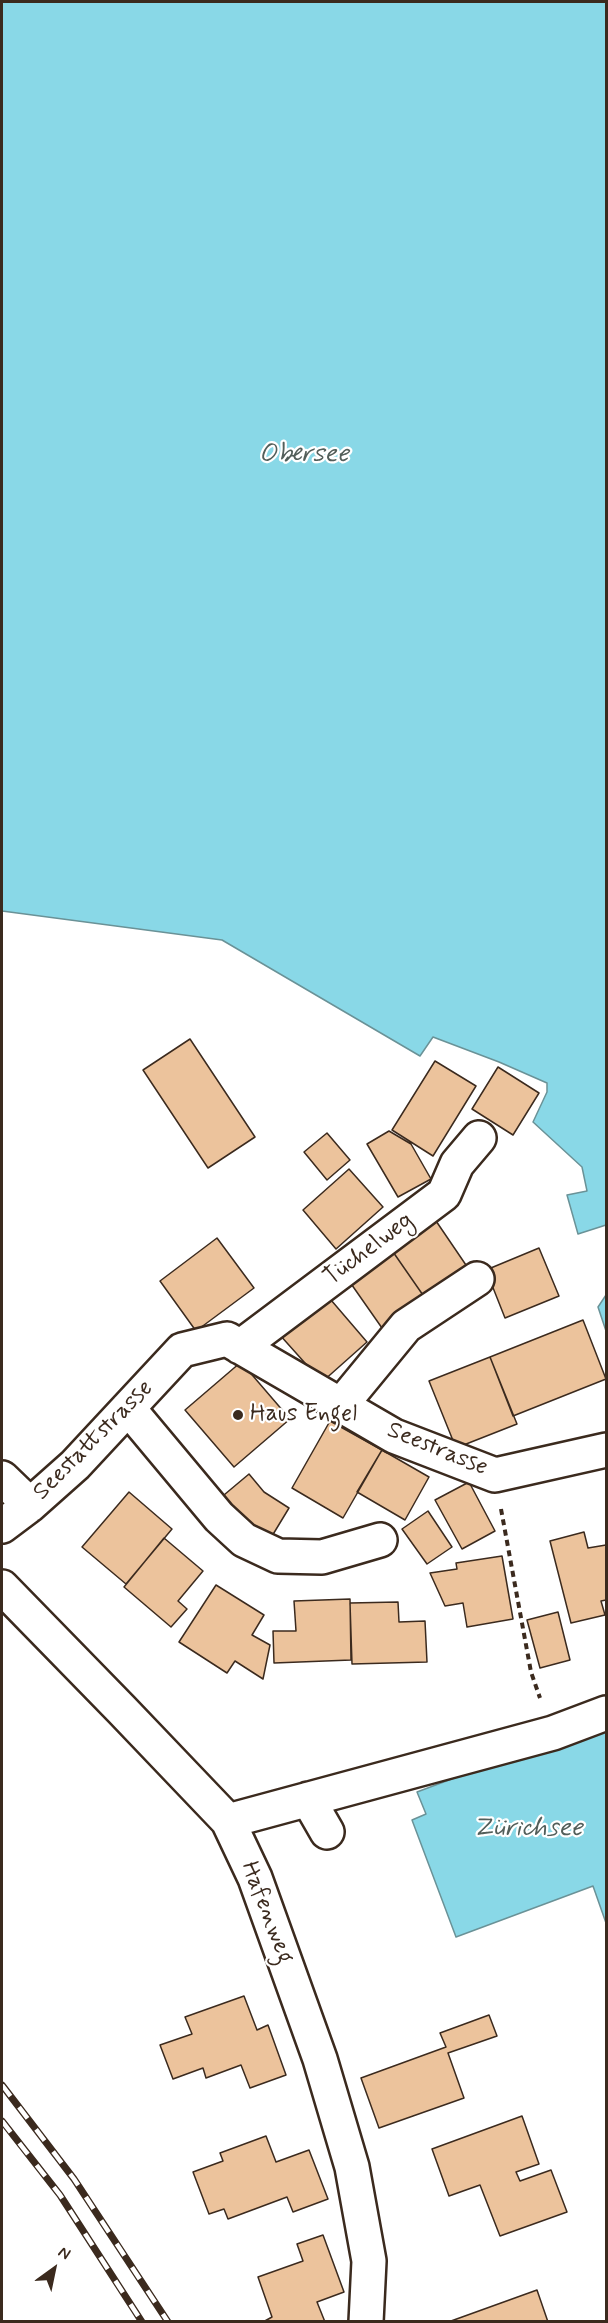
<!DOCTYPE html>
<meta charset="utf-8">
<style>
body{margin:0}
#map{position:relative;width:608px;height:2323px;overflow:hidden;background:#fff;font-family:Mynerve,sans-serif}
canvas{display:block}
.frame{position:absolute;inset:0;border:3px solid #3b2a1e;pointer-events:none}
.north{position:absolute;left:24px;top:2239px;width:60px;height:60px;-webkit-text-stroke:4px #fff;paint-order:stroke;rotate:33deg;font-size:16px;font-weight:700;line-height:24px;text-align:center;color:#3b2a1e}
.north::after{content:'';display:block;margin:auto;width:21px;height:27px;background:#3b2a1e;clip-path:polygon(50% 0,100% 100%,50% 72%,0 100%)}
</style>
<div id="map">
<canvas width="608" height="2323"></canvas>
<div class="frame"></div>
<div class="north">N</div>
</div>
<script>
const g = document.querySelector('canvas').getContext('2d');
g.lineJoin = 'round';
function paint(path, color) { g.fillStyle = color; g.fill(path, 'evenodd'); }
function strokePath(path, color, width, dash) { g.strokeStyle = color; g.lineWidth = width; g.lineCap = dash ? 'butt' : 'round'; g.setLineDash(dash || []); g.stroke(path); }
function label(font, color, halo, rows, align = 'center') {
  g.font = font + ' Mynerve,sans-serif'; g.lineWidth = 4.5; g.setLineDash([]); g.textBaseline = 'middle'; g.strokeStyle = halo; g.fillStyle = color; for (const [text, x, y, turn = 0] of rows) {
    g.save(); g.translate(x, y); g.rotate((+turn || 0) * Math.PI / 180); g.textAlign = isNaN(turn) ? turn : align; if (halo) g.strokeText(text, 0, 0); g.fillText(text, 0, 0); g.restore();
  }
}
const water = new Path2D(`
 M2 2H606V1225L578 1234 567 1195 587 1191 582 1167 533 1122 547 1092V1083L499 1062 433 1037 420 1056 222 940 2 911Z
 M606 1295V1331L598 1307Z
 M606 1721V1923L593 1886 456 1937 412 1820 426 1814 417 1792Z`);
paint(water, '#89d8e7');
strokePath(water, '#6a9297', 1.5);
const building = new Path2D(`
 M190 1039 255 1137 208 1168 143 1070Z
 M435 1061 476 1086 433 1156 392 1130Z
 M498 1067 539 1093 513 1135 472 1109Z
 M389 1131 411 1144 431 1179 398 1197 367 1144Z
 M327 1133 350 1160 327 1180 304 1152Z
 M349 1169 383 1207 336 1249 303 1210Z
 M434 1218 468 1268 425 1298 391 1249Z
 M217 1238 254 1288 196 1331 160 1281Z
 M539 1248 559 1296 505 1318 486 1270Z
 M391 1249 425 1298 382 1328 347 1278Z
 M325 1293 367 1342 322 1382 279 1334Z
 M583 1320 606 1379 513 1416 490 1357Z
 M490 1357 517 1424 456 1448 429 1381Z
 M241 1362 290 1419 234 1467 185 1410Z
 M330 1421 382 1450 343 1518 292 1488Z
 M382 1450 429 1477 405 1520 357 1492Z
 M249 1474 264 1492 289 1508 269 1541 218 1500Z
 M469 1482 495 1531 462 1549 435 1500Z
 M129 1492 172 1529 126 1584 82 1547Z
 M428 1511 452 1547 427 1564 402 1529Z
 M584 1532 588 1548 606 1545V1600L601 1601 605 1615 571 1623 550 1541Z
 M164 1538 203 1571 178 1601 187 1609 171 1627 124 1587Z
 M502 1556 513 1619 467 1627 463 1603 445 1606 430 1573 457 1569 456 1563Z
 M216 1585 264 1615 252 1635 270 1645 263 1679 235 1661 227 1673 179 1642Z
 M350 1599 351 1660 274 1663 273 1631H296L294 1601Z
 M398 1602 399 1622 425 1621 427 1662 352 1664 350 1603Z
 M558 1612 570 1660 540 1668 527 1620Z
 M244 1996 257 2030 268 2025 286 2075 250 2088 241 2065 206 2078 203 2068 173 2079 160 2045 192 2034 185 2017Z
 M489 2015 497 2036 448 2053 464 2098 379 2128 361 2078 446 2047 440 2033Z
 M522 2116 539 2164 516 2172 520 2181 551 2170 567 2212 500 2236 480 2185 449 2196 432 2149Z
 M266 2136 276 2162 309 2150 328 2199 293 2212 287 2197 228 2219 224 2209 209 2214 193 2172 223 2161 220 2153Z
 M323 2235 344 2292 317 2302 325 2322H263L272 2317 258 2277 303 2261 297 2244Z
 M537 2290 548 2322 451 2321Z`);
paint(building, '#ecc39c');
strokePath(building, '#3b2a1e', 1.5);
const minor = new Path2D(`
 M240 1347 444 1194 457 1164 479 1138
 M341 1405 406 1326 477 1279
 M128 1408 219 1517 244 1540 278 1556 322 1557 380 1540
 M2 1478 30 1505
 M2 1526 30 1505 75 1465 182 1350 227 1339 394 1436 495 1475 606 1450
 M2 1587 122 1710 228 1821 255 1878 320 2059 352 2167 369 2261 366 2322
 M308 1799 327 1832
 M228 1821 553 1733 606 1713`);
strokePath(minor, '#3b2a1e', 38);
strokePath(new Path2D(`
 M501 1509 531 1672 540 1698`), '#3b2a1e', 4, [6, 4.5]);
strokePath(minor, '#fff', 33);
const rail = new Path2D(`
 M2 2085 74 2179 168 2322
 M2 2121 60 2195 142 2322`);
strokePath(rail, '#3b2a1e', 7);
strokePath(rail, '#fff', 4.5, [14]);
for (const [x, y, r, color] of [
 [238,1415,6,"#3b2a1e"]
]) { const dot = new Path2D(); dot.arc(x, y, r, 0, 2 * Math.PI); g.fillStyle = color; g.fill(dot); strokePath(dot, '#fff', 2); }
label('24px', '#3b2a1e', '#fff', [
 ["Tüchelweg",369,1250,-37],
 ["Seestattstrasse",94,1441,-45],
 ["Seestrasse",437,1450,22],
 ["Hafenweg",266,1913,69]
]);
label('24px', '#3b2a1e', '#fff', [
 ["Haus Engel",250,1415]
], 'left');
label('italic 26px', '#525e5a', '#fff', [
 ["Obersee",304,456],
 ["Zürichsee",528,1830]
]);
</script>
